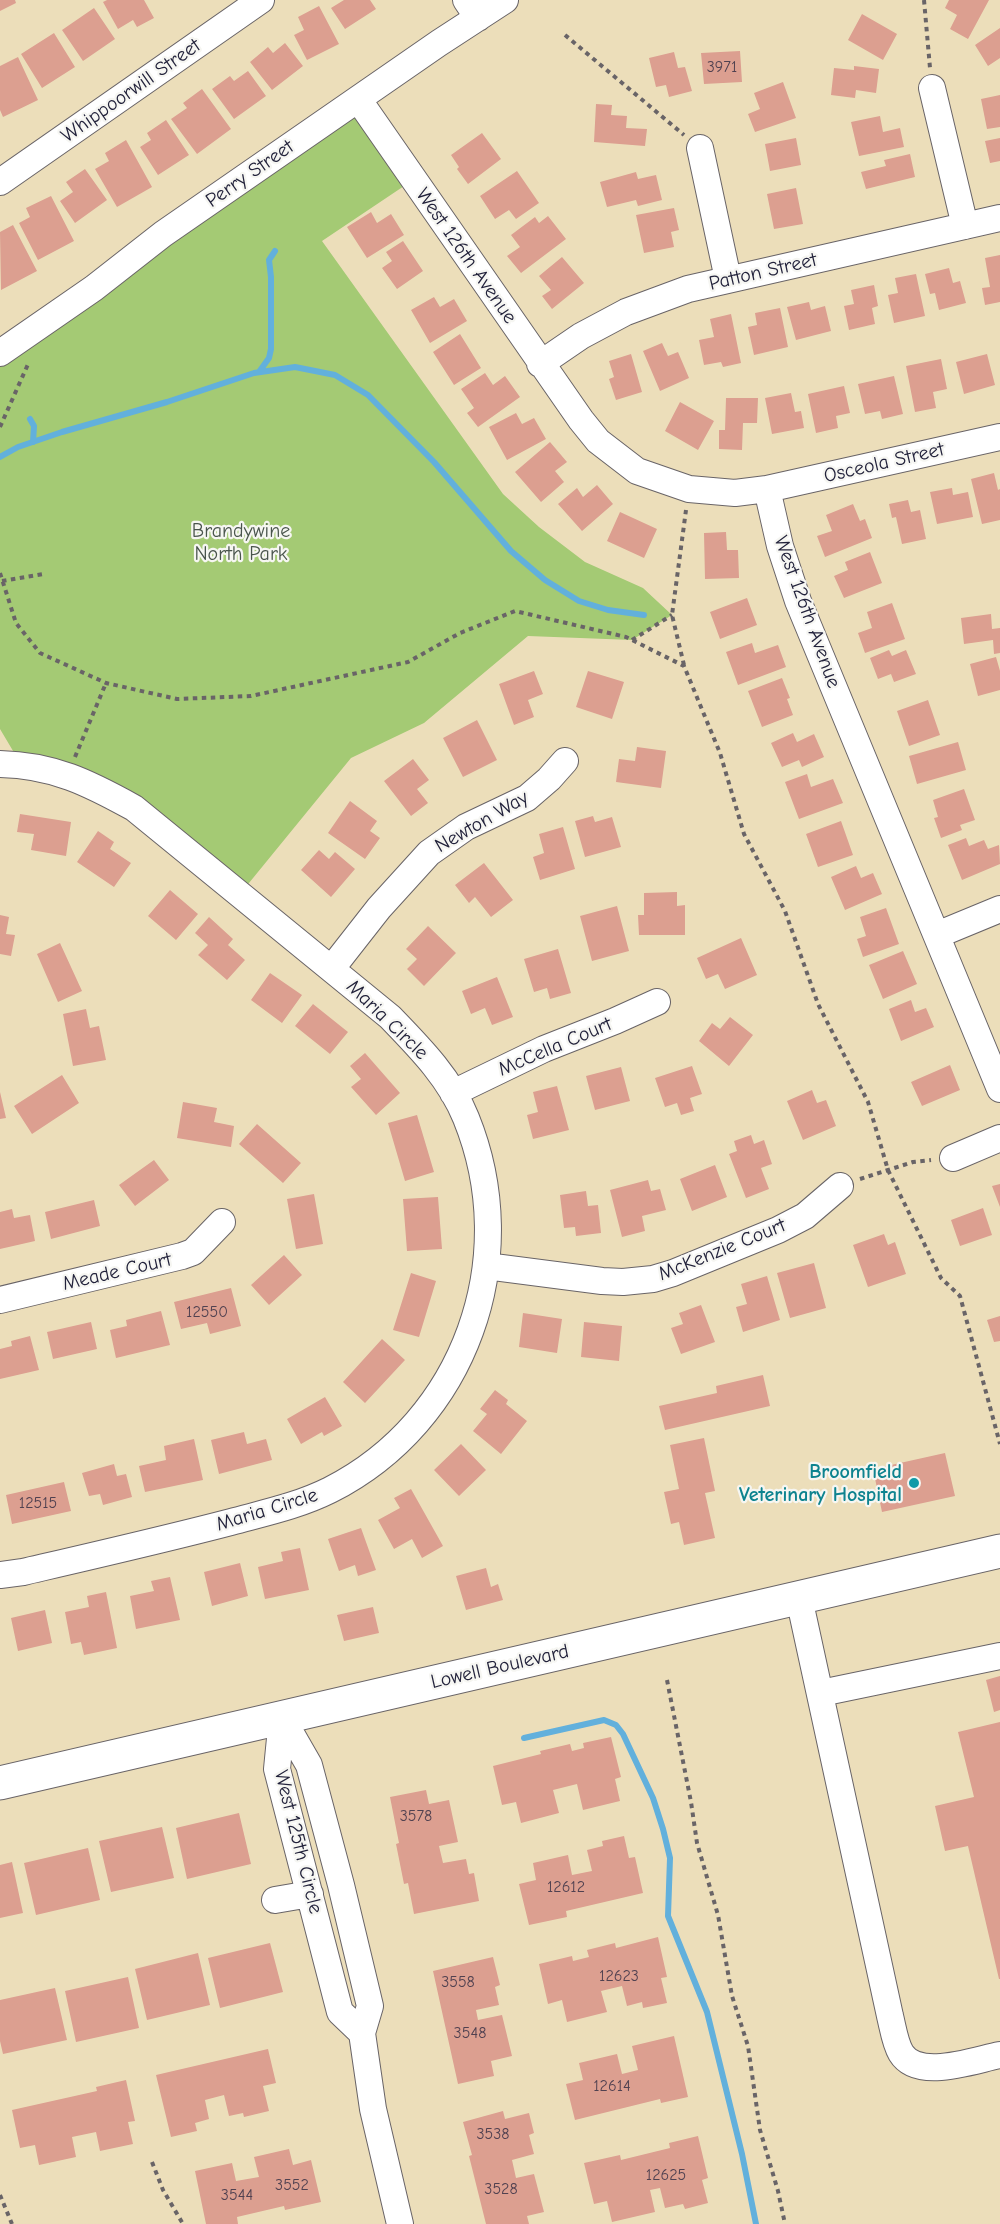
<!DOCTYPE html>
<style>
body{margin:0}
canvas{display:block;background:#ecdeba}
</style>
<canvas width="1000" height="2224"></canvas>
<script>
const g = document.querySelector('canvas').getContext('2d');
g.lineJoin = 'round';
function paint(path, color) { g.fillStyle = color; g.fill(path, 'evenodd'); }
function strokePath(path, color, width, dash) { g.strokeStyle = color; g.lineWidth = width; g.lineCap = dash ? 'butt' : 'round'; g.setLineDash(dash || []); g.stroke(path); }
function label(font, color, halo, rows, align = 'center') {
  g.font = font + ' "Comic Neue",sans-serif'; g.lineWidth = 4.5; g.setLineDash([]); g.textBaseline = 'middle'; g.strokeStyle = halo; g.fillStyle = color; for (const [text, x, y, turn = 0] of rows) {
    g.save(); g.translate(x, y); g.rotate((+turn || 0) * Math.PI / 180); g.textAlign = isNaN(turn) ? turn : align; if (halo) g.strokeText(text, 0, 0); g.fillText(text, 0, 0); g.restore();
  }
}
paint(new Path2D(`
 M358 99 413 180 322 241 503 494 539 527 585 562 643 588 672 615 632 640 528 636 424 723 351 758 240 894 134 808 22 766 0 729V353Z`), '#a4ca74');
strokePath(new Path2D(`
 M259 372 269 358 271 349V277L269 260 275 251
 M30 419 34 426 33 442
 M0 457 18 447 62 432 167 402 254 373 295 367 335 375 368 395 434 462 511 551 545 580 579 601 608 610 644 615
 M524 1738 604 1720 616 1725 623 1734 653 1798 663 1829 670 1858 668 1916 707 2012 742 2154 756 2224`), '#62b0dc', 6);
paint(new Path2D(`
 M0 0H15L16 3 0 11Z
 M107 0H144L154 18 137 27 133 20 118 29 103 2Z
 M344 0H370L376 9 345 29 331 8Z
 M949 0H989L968 39 950 29 957 15 945 8Z
 M319 6 339 44 307 60 294 35 304 30 298 17Z
 M94 8 115 39 83 61 62 30Z
 M862 14 897 34 883 60 848 40Z
 M1000 28V58L988 66 975 45Z
 M54 33 75 67 42 88 21 54Z
 M285 43 303 66 272 90 250 62 268 47 273 53Z
 M740 51 742 82 704 84 701 53Z
 M674 52 678 68 685 67 692 91 669 97 666 85 656 87 649 58Z
 M18 57 38 100 3 117 0 110V66Z
 M854 66 879 69 876 93 856 90 855 98 831 95 834 68 854 70Z
 M248 71 266 96 234 119 212 89 230 76 234 81Z
 M783 82 796 118 755 132 748 114 760 109 754 93Z
 M202 89 231 129 197 154 171 119 187 108 183 103Z
 M1000 95V127L987 129 981 99Z
 M596 104 612 105 611 115 627 116 626 128 647 129 645 146 594 142Z
 M880 116 883 132 900 128 904 147 859 156 851 122Z
 M166 120 189 155 158 175 140 147 151 140 147 133Z
 M482 133 501 159 468 184 457 169 459 167 451 155Z
 M796 138 801 165 770 171 765 144Z
 M1000 138V161L990 163 985 141Z
 M126 140 152 187 117 207 95 169 109 161 105 153Z
 M910 154 915 177 866 189 861 172 886 166 884 160Z
 M85 169 107 200 75 223 60 201 73 192 66 182Z
 M517 171 539 203 516 219 509 210 495 219 480 196Z
 M636 172 638 179 656 175 662 200 638 206 636 200 607 207 600 182Z
 M796 188 803 224 774 229 767 194Z
 M51 196 74 241 38 260 19 223 30 217 26 208Z
 M674 208 679 230 671 232 674 247 644 253 636 215Z
 M371 212 377 223 391 214 404 235 367 258 347 227Z
 M548 216 566 239 521 273 507 256 520 247 511 235 535 217 539 223Z
 M13 225 37 271 1 290 0 232Z
 M403 241 423 271 397 289 382 268 392 261 386 252Z
 M1000 255V302L985 305 982 288 990 287 985 258Z
 M562 257 584 283 552 309 542 296 551 290 539 276Z
 M949 268 953 283 960 281 966 303 939 310 935 293 930 294 925 274Z
 M916 274 925 316 894 323 888 295 898 293 895 278Z
 M874 285 878 306 872 308 875 324 849 330 844 306 854 304 851 290Z
 M434 297 440 307 454 299 467 321 430 343 411 310Z
 M809 302 811 310 825 306 831 331 796 340 787 307Z
 M780 308 788 347 754 355 748 327 757 325 755 313Z
 M731 314 741 363 723 367 721 362 704 365 699 340 714 337 710 319Z
 M460 334 481 368 454 385 433 352Z
 M662 343 668 356 678 352 689 378 660 391 643 351Z
 M631 354 642 392 616 400 609 379 614 377 609 361Z
 M987 354 995 385 964 394 956 362Z
 M941 359 947 389 933 392 936 408 915 412 906 366Z
 M485 373 493 385 505 376 520 397 478 427 467 413 474 408 461 389Z
 M894 376 903 414 882 419 880 411 865 414 858 384Z
 M844 386 850 413 836 416 838 428 816 433 808 394Z
 M791 393 795 412 801 411 804 428 772 434 765 398Z
 M726 398H758L757 423H743L742 450 719 449V430H725Z
 M680 402 714 421 698 450 665 431Z
 M516 413 522 424 534 418 546 439 507 460 489 427Z
 M550 442 567 462 555 471 564 482 541 502 515 472Z
 M994 473 998 490 1000 489V520L982 524 971 479Z
 M597 485 613 504 582 531 558 504 577 488 583 497Z
 M952 488 953 495 968 492 973 517 937 524 930 492Z
 M908 500 911 512 920 510 926 539 902 544 896 517 892 518 889 504Z
 M853 504 860 521 865 519 872 538 825 557 817 536 832 531 826 515Z
 M620 512 657 529 644 558 607 541Z
 M726 532 727 550H738L739 578 705 579 704 533Z
 M870 552 882 583 844 598 834 576 848 570 845 562Z
 M747 598 757 625 720 639 710 612Z
 M892 603 905 639 865 653 858 633 872 628 867 612Z
 M991 614 992 629 1000 628V653L994 654 993 640 964 644 961 618Z
 M752 643 755 653 778 645 786 667 738 685 726 652Z
 M889 650 892 656 906 650 916 674 894 682 891 674 878 679 870 658Z
 M996 657 1000 671V690L978 696 970 664Z
 M534 671 543 694 528 700 534 717 514 725 499 684Z
 M588 671 624 682 612 719 576 707Z
 M782 678 790 698 787 699 793 715 762 727 748 691Z
 M928 700 940 735 909 746 897 711Z
 M477 720 497 760 463 777 443 738Z
 M793 733 797 742 814 734 824 757 802 767 799 760 782 767 771 743Z
 M958 742 966 770 917 784 909 756Z
 M637 747 666 751 661 788 616 782 619 759 635 761Z
 M413 759 429 780 417 789 428 803 411 816 384 781Z
 M807 774 811 787 833 779 843 803 799 819 785 782Z
 M964 789 975 820 960 825 962 830 941 838 934 818 938 817 933 800Z
 M350 801 377 821 370 831 380 838 365 859 328 833Z
 M20 814 71 822 66 856 31 850 34 834 17 832Z
 M593 816 595 822 612 817 621 847 585 857 575 821Z
 M841 821 853 855 818 867 806 834Z
 M563 827 575 869 540 880 533 857 544 853 539 834Z
 M98 831 114 842 110 849 131 863 114 887 77 862Z
 M966 838 969 846 984 840 988 849 999 845 1000 864 962 880 948 845Z
 M319 850 329 859 335 852 355 869 331 897 301 870Z
 M484 863 513 900 491 917 475 897 469 903 455 885Z
 M856 866 861 878 873 873 882 894 845 910 831 877Z
 M170 890 198 914 176 940 148 916Z
 M677 892V906L685 905V935H639L638 915H644V893Z
 M617 906 629 951 592 961 580 916Z
 M886 908 899 944 863 957 857 939 866 936 860 917Z
 M0 915 9 917 6 934 15 935 11 956 0 954Z
 M209 917 233 939 228 945 245 960 227 980 198 955 208 945 195 933Z
 M428 926 456 953 424 986 407 969 417 959 406 949Z
 M741 938 757 975 725 989 718 974 706 979 697 958Z
 M60 943 82 991 58 1002 37 954Z
 M558 949 571 993 550 999 547 988 534 992 524 959Z
 M903 951 917 984 883 999 869 965Z
 M270 973 302 995 282 1023 251 1000Z
 M497 977 513 1017 492 1025 485 1008 471 1014 462 991Z
 M911 1000 915 1012 926 1008 934 1027 901 1041 889 1009Z
 M313 1004 348 1032 330 1054 295 1026Z
 M86 1009 90 1028 99 1026 106 1060 73 1066 63 1014Z
 M730 1017 753 1035 729 1066 699 1041 712 1023 720 1029Z
 M365 1053 400 1093 376 1115 351 1087 361 1079 350 1066Z
 M950 1065 960 1090 922 1106 911 1082Z
 M692 1066 702 1094 690 1098 694 1111 681 1115 677 1103 665 1107 655 1078Z
 M621 1067 630 1101 595 1110 586 1076Z
 M62 1075 79 1103 32 1134 14 1106Z
 M557 1086 569 1130 533 1139 527 1115 538 1112 533 1092Z
 M812 1090 817 1103 826 1100 836 1126 803 1140 787 1101Z
 M0 1092 6 1118 0 1119Z
 M183 1102 217 1108 214 1122 234 1126 231 1147 177 1138Z
 M417 1115 434 1172 405 1181 388 1123Z
 M257 1124 301 1163 283 1183 239 1144Z
 M751 1135 754 1144 764 1140 772 1164 761 1168 769 1189 746 1198 729 1154 737 1151 734 1141Z
 M154 1160 169 1180 135 1206 119 1185Z
 M715 1165 727 1197 692 1211 680 1179Z
 M648 1180 651 1191 660 1189 666 1210 642 1216 645 1231 622 1237 610 1190Z
 M1000 1184V1207L992 1186Z
 M586 1191 588 1206 598 1205 601 1233 576 1236 575 1227 564 1228 560 1195Z
 M314 1194 323 1244 296 1249 287 1199Z
 M438 1197 442 1249 407 1251 403 1199Z
 M94 1200 100 1226 51 1239 45 1212Z
 M983 1208 992 1235 960 1246 951 1220Z
 M12 1209 14 1218 30 1215 35 1241 0 1249V1212Z
 M884 1234 888 1245 895 1242 906 1274 868 1287 853 1245Z
 M284 1255 302 1275 269 1305 251 1285Z
 M814 1263 826 1308 790 1318 777 1273Z
 M411 1273 436 1281 419 1337 393 1330Z
 M767 1276 780 1320 743 1332 736 1307 747 1304 741 1284Z
 M231 1288 241 1326 210 1334 207 1323 181 1329 174 1302Z
 M701 1305 715 1342 681 1354 671 1328 683 1324 679 1313Z
 M161 1311 170 1345 116 1358 110 1330 127 1326 126 1320Z
 M523 1313 562 1319 557 1353 519 1347Z
 M1000 1316V1341L994 1342 987 1320Z
 M91 1322 97 1349 53 1359 47 1332Z
 M584 1322 622 1326 619 1361 581 1357Z
 M30 1336 39 1370 0 1379V1349L12 1346 11 1341Z
 M382 1339 405 1360 365 1403 343 1382Z
 M763 1375 770 1406 665 1430 659 1406 717 1393 716 1386Z
 M495 1390 508 1400 506 1404 527 1421 501 1454 473 1431 487 1414 480 1409Z
 M325 1397 342 1426 324 1436 322 1432 301 1444 287 1419Z
 M244 1432 247 1444 266 1439 272 1460 219 1474 211 1440Z
 M704 1438 715 1491 705 1493 715 1538 684 1545 679 1522 671 1524 664 1492 679 1489 670 1445Z
 M194 1439 203 1480 145 1492 139 1466 166 1460 164 1446Z
 M461 1444 486 1470 459 1496 434 1470Z
 M945 1453 955 1496 882 1512 873 1469Z
 M114 1464 117 1476 126 1474 132 1497 103 1505 100 1494 89 1496 82 1473Z
 M64 1482 71 1511 12 1524 6 1495Z
 M411 1489 443 1546 422 1558 412 1539 394 1549 378 1520 400 1508 394 1498Z
 M361 1528 376 1570 358 1576 355 1565 339 1571 328 1539Z
 M300 1548 309 1590 265 1599 258 1567 283 1561 281 1552Z
 M240 1563 248 1596 212 1606 204 1572Z
 M486 1568 491 1587 498 1584 503 1600 466 1610 456 1576Z
 M170 1577 180 1620 136 1629 130 1596 154 1591 151 1581Z
 M106 1592 117 1648 84 1655 81 1642 71 1644 65 1612 89 1607 87 1596Z
 M373 1607 379 1633 344 1641 337 1615Z
 M45 1610 52 1643 18 1651 11 1618Z
 M1000 1676V1710L994 1712 986 1680Z
 M1000 1722V1979H999L968 1846 945 1851 935 1806 974 1797 958 1732Z
 M611 1737 621 1777 615 1779 620 1801 583 1810 577 1784 553 1790 559 1813 521 1823 516 1802 502 1805 493 1766 541 1754 540 1751 570 1744 572 1751 584 1748 583 1743Z
 M426 1790 429 1804 449 1800 458 1842 439 1846 443 1863 466 1859 469 1874 474 1873 479 1901 414 1914 408 1883 404 1884 396 1844 399 1843 390 1797Z
 M239 1813 251 1864 187 1879 176 1828Z
 M162 1827 174 1878 111 1892 99 1841Z
 M624 1836 629 1858 635 1857 643 1893 566 1911 567 1917 529 1925 519 1884 536 1880 533 1863 568 1855 572 1875 592 1871 587 1850 603 1846 602 1841Z
 M88 1848 100 1900 36 1915 24 1863Z
 M12 1862 23 1913 0 1918V1865Z
 M658 1937 667 1977 661 1978 667 2003 643 2008 642 2002 627 2006 622 1986 601 1991 607 2012 567 2022 562 2000 548 2004 539 1964 572 1956 573 1961 589 1957 587 1950 615 1943 616 1948Z
 M270 1943 283 1992 220 2008 208 1958Z
 M198 1953 210 2005 147 2020 135 1969Z
 M493 1957 500 1985 495 1987 499 2005 476 2010 478 2020 502 2015 512 2056 491 2061 494 2076 458 2084 433 1971Z
 M128 1977 139 2028 76 2042 65 1991Z
 M55 1988 67 2040 3 2054 0 2041V2000Z
 M674 2036 688 2097 661 2103 660 2099 575 2120 566 2084 583 2080 579 2063 617 2054 622 2074 638 2070 632 2046Z
 M268 2049 276 2083 263 2086 269 2111 244 2117 243 2113 229 2116 224 2095 205 2100 209 2119 195 2123 197 2131 171 2137 156 2075Z
 M126 2080 135 2121 128 2122 133 2144 100 2151 96 2132 72 2137 76 2157 39 2165 35 2145 20 2148 12 2110 97 2091 96 2087Z
 M503 2111 505 2119 529 2113 534 2133 529 2135 534 2154 512 2160 516 2178 534 2174 544 2212 527 2216 529 2224H486L469 2156 472 2155 463 2122Z
 M698 2136 708 2178 702 2180 708 2203 685 2209 683 2204 665 2208 660 2188 650 2190 655 2212 612 2222 607 2201 594 2204 584 2163 620 2155 621 2160 670 2148 669 2143Z
 M289 2149 293 2165 311 2160 321 2202 285 2210 284 2206 237 2217 238 2224H206L195 2171 232 2163 236 2181 259 2177 254 2157Z`), '#dc9f90');
const minor = new Path2D(`
 M466 0 478 18
 M932 88 965 226
 M358 99 581 420 598 441 637 471 689 489 735 493 767 489 1000 437
 M700 148 728 279
 M0 182 261 0
 M0 353 94 288 163 234 439 43 505 0
 M540 364 581 336 626 312 688 289 1000 218
 M767 489 780 546 798 601 1000 1089
 M0 764C53 765 89 783 134 808L390 1017C419 1047 450 1078 466 1118 523 1258 466 1421 330 1490 298 1506 264 1513 231 1522 162 1540 92 1556 23 1572L0 1575
 M937 935 1000 909
 M332 968 379 908 429 853 466 827 527 798 549 779 565 761
 M453 1093 544 1049 615 1021 657 1002
 M953 1158 1000 1138
 M486 1266 602 1281 623 1282 653 1279 673 1273 778 1230 805 1216 840 1186
 M0 1300 182 1256 193 1252 222 1222
 M799 1598 890 2016C893 2028 895 2043 901 2053 918 2081 974 2060 1000 2055
 M821 1693 1000 1656
 M282 1718 309 1765 341 1885 370 2006 362 2033 373 2109 400 2224
 M282 1718 277 1769 340 2012 362 2033
 M275 1900 310 1894`);
const major = new Path2D(`
 M0 1783 1000 1551`);
strokePath(minor, '#696467', 28);
strokePath(major, '#696467', 35);
strokePath(new Path2D(`
 M924 0 930 68
 M565 35 684 135
 M0 427 29 362
 M0 573 16 623 40 653 106 683 177 699 251 696 408 662 460 633 515 611 626 637 684 666 720 753 744 834 785 911 818 1004 868 1102 888 1170 941 1278 960 1296 1000 1444
 M2 581 44 574
 M632 640 672 615
 M684 665 672 615 686 510
 M75 757 106 683
 M860 1179 913 1162 931 1160
 M667 1680 691 1802 697 1843 718 1915 732 1996 748 2046 760 2130 778 2191 785 2224
 M152 2162 163 2190 183 2224
 M0 2195 12 2224`), '#696467', 4, [4.5, 4.5]);
strokePath(minor, '#fff', 26);
strokePath(major, '#fff', 33);
for (const [x, y, r, color] of [
 [914,1483,6,"#0f9aa8"]
]) { const dot = new Path2D(); dot.arc(x, y, r, 0, 2 * Math.PI); g.fillStyle = color; g.fill(dot); strokePath(dot, '#f6f6f2', 2); }
label('16px', '#504150', null, [
 ["3971",722,67],
 ["12550",207,1312],
 ["12515",38,1503],
 ["3578",416,1816],
 ["12612",566,1887],
 ["12623",619,1976],
 ["3558",458,1982],
 ["3548",470,2033],
 ["12614",612,2086],
 ["3538",493,2134],
 ["12625",666,2175],
 ["3552",292,2185],
 ["3528",501,2189],
 ["3544",237,2195]
]);
label('20px', '#22223b', '#f6f6f2', [
 ["Whippoorwill Street",131,91,-35],
 ["Perry Street",250,174,-35],
 ["West 126th Avenue",466,256,55],
 ["Patton Street",763,272,-13],
 ["Osceola Street",884,463,-13],
 ["West 126th Avenue",807,612,70],
 ["Newton Way",482,822,-30],
 ["Maria Circle",387,1020,44],
 ["McCella Court",555,1047,-23],
 ["McKenzie Court",722,1250,-22],
 ["Meade Court",117,1272,-13],
 ["Maria Circle",267,1510,-17],
 ["Lowell Boulevard",500,1667,-13],
 ["West 125th Circle",298,1842,76]
]);
label('20px', '#49544c', '#f6f6f2', [
 ["Brandywine",241,531],
 ["North Park",241,554]
]);
label('bold 20px', '#0d838f', '#f6f6f2', [
 ["Broomfield",902,1472],
 ["Veterinary Hospital",902,1495]
], 'right');
</script>
